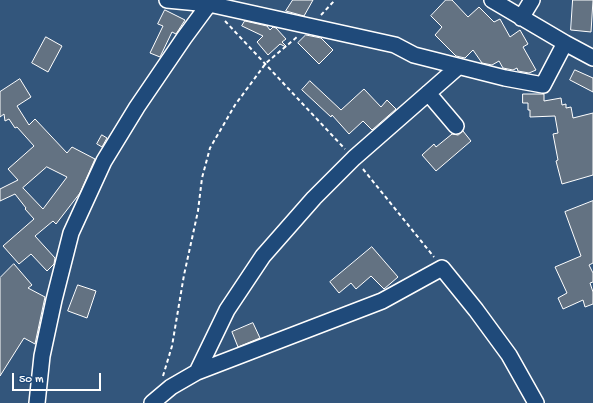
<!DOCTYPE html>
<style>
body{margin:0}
#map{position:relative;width:593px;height:403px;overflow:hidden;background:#33567c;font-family:"Gochi Hand",sans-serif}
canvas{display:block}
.scale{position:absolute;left:12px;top:373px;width:89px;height:18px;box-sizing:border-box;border:2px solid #fff;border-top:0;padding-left:5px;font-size:12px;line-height:14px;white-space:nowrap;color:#fff;-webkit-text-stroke:3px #1f4a7a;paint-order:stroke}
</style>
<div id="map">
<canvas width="593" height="403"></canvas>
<div class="scale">50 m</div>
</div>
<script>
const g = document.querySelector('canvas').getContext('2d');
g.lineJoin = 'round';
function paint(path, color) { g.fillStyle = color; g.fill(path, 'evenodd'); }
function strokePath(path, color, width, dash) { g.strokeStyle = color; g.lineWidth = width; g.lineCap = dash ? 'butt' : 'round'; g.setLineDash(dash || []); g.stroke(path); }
const building = new Path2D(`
 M293 0H313L304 16 286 11Z
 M446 0H452L468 17 479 7 494 22 500 19 510 37 520 30 528 44 523 47 536 70 529 73 518 71 517 68 513 70 503 68 499 61 492 65 482 63 473 50 465 58 456 56 435 35 442 27 431 16Z
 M573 0H593L591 32 571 30Z
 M165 10 185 20 176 34 172 32 160 57 150 53 163 26 158 24Z
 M245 21 267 26 270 30 273 27 276 28 286 39 282 42 286 46V47L280 44 268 55 257 42 263 36 242 26Z
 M306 35 321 38 333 50 319 64 298 43Z
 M46 37 62 46 48 72 32 63Z
 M575 70 593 78V92L570 80Z
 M20 79 31 97 17 106 29 125 35 119 67 153 72 147 95 159 80 193 56 224 53 221 35 236 55 258 54 264 47 271 31 254 19 264 3 246 34 219 25 209 26 208 15 194 0 201V189L18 180 8 169 34 146 17 127 15 128 9 119 5 121 4 114 0 117V92ZM47 167 67 177 43 209 23 188Z
 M310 81 341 110 364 89 381 107 387 100 396 109 372 130 363 121 349 134 332 115 331 117 302 90Z
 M523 94H544V101L561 98 562 105 566 104V108L571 107 573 118 593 113V175L562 184 556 161 558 160 553 134 558 133 555 116 530 117V110H528V103H523Z
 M463 131 471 141 436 171 422 155 434 144 436 147 452 134 458 135Z
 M102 135 107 138 102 147 97 144Z
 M593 201V263L589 265 593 273V282L590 283 593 292V304L585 307 583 300 563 309 558 298 567 293 555 267 581 256 565 212Z
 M372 247 398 277 384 289 371 276 356 289 351 283 339 293 330 282Z
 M14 264 32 285 28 288 45 297 35 344 24 338 0 376V278Z
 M78 285 96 291 87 318 68 311Z
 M253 323 260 338 238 347 232 332Z`);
paint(building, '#637282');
strokePath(building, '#fff', 1);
const minor = new Path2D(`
 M167 0 209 4 395 45 414 55 505 78 543 85 565 43
 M492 0 565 43 593 58
 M521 18 532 0
 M428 93 456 126
 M197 372 227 310 263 256 314 198 354 158 458 67
 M37 403 42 356 54 300 71 233 104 161 137 107 184 38 212 0
 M152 403 171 387 197 372 382 301 442 268 476 310 509 355 536 403`);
strokePath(minor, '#fff', 18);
strokePath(new Path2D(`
 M321 15 335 0
 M225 21 345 149
 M363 169 434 257
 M163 376 172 346 184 275 198 211 202 178 210 148 235 105 266 63 297 37`), '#fff', 2, [4, 3]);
strokePath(minor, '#1f4a7a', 15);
</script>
